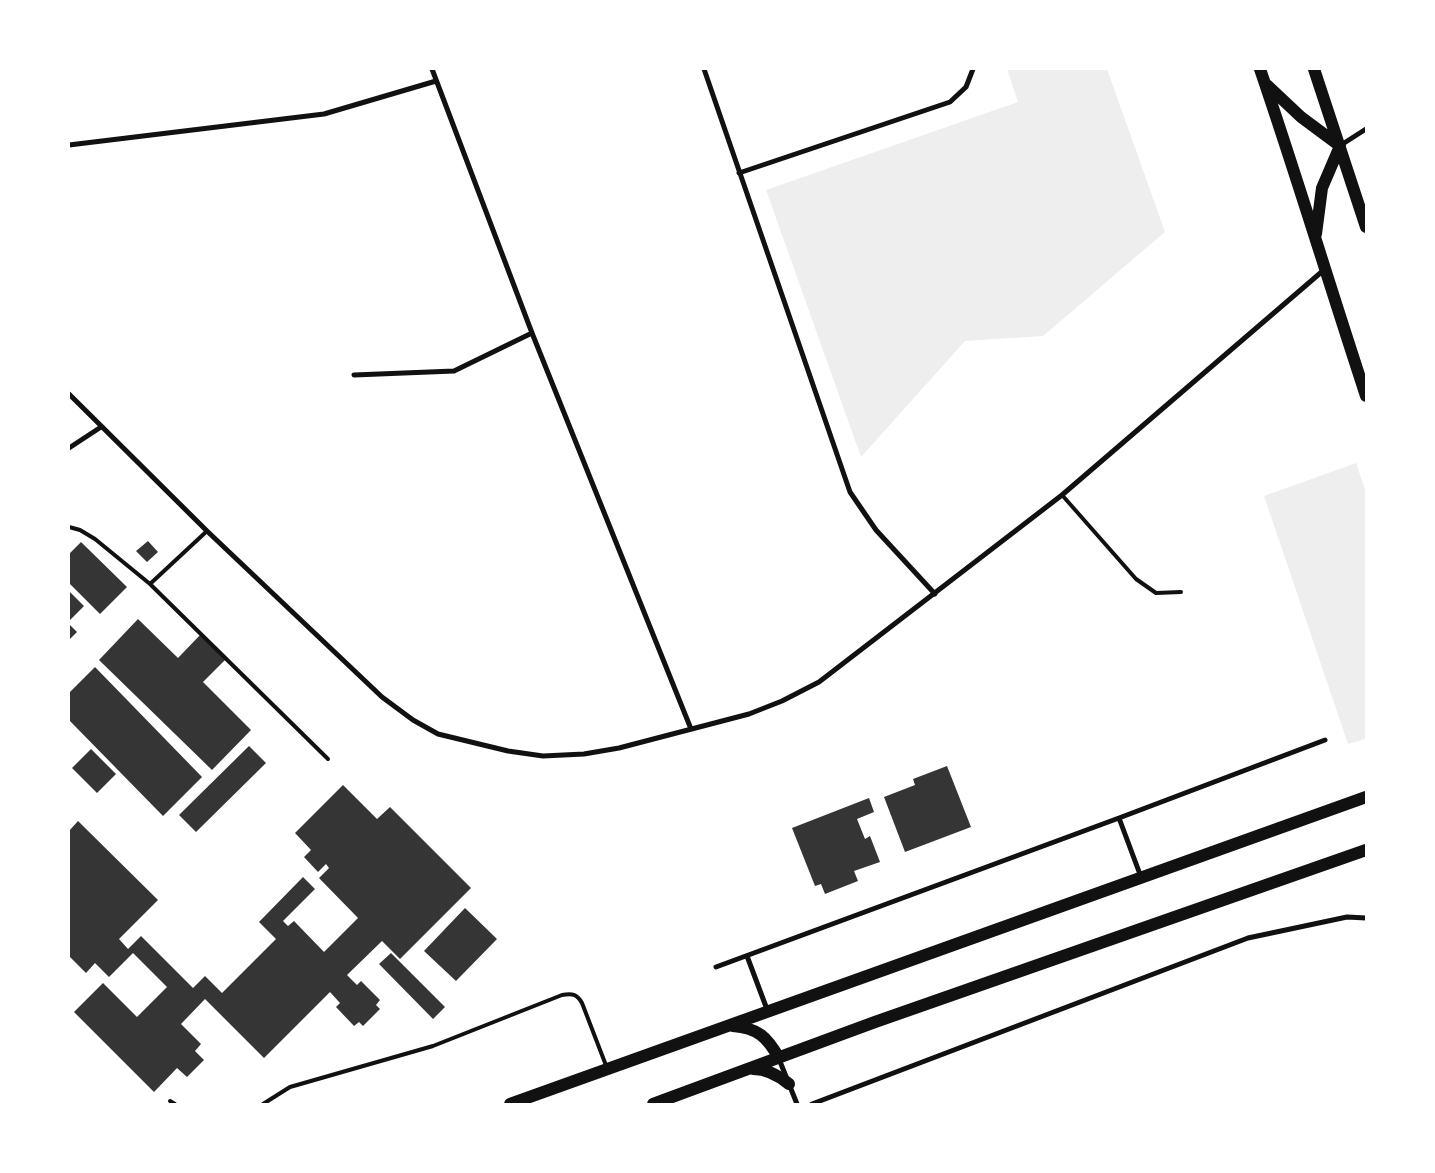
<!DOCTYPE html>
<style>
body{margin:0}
#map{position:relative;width:1435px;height:1173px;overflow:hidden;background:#fff;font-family:Ubuntu,sans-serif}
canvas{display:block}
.frame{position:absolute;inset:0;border:70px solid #fff;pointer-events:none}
</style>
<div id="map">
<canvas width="1435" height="1173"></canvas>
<div class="frame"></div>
</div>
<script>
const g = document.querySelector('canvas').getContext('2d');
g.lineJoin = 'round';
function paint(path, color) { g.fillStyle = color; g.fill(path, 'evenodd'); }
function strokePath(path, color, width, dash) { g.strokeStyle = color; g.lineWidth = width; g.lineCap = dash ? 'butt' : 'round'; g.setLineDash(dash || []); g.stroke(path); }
paint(new Path2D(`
 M1007 69H1107L1165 232 1043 336 965 341 861 457 766 190 1018 102Z
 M1356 463 1366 492V736L1365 739 1348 744 1264 496Z`), '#eee');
paint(new Path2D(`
 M148 541 158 552 147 562 136 551Z
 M81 542 127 587 100 614 69 583V554Z
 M69 591 84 606 69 621Z
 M138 619 178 658 201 634 226 659 203 682 251 730 212 770 99 660Z
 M69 624 77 632 69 640Z
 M95 667 202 777 163 816 69 720V693Z
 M249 746 266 763 196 832 179 815Z
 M91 749 116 774 97 793 72 768Z
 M947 766 971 827 905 852 884 797 915 785 913 779Z
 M343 785 377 819 390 807 471 888 400 959 382 941 347 975 357 985 361 981 380 1000 376 1005 380 1009 363 1026 359 1022 354 1026 336 1007 340 1003 330 992 264 1058 205 999 181 1024 201 1044 195 1051 204 1060 187 1077 177 1068 154 1092 74 1012 103 983 137 1017 167 987 133 953 109 977 95 963 86 973 69 956V831L78 821 158 900 119 939 128 949 141 936 193 988 205 976 222 993 276 939 259 922 303 877 315 889 283 921 288 926 294 921 324 952 358 918 319 878 329 868 326 864 318 872 304 857 311 850 295 833Z
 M869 798 874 812 857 819 865 839 870 836 880 862 854 871 858 881 825 894 821 884 815 886 792 828Z
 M465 908 497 939 456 981 424 951Z
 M391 953 445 1007 433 1019 379 964Z`), '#353535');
strokePath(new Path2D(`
 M1062 495 1136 579 1156 593 1181 592
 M69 527 80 530 95 539 150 584 328 759
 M150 584 207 531
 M170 1101 175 1104
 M263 1104 290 1087 433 1046 562 995C572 993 577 994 582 1003L607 1068`), '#111', 4);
strokePath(new Path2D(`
 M432 69 532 333 691 729
 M704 69 850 492 876 530 935 594
 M69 145 324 114 436 81
 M1341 145 1366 129
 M739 173 950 102 966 87 973 69
 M354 375 454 371 532 333
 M69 394 207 531 382 697 413 720 438 734 508 751 543 756 584 754 619 748 749 714 782 701 819 682 1062 495 1325 269
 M69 448 101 427
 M1119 818 1141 877
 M747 956 768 1012
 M716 967 1119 818 1325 740
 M779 1059 797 1104
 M812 1104 1248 938 1347 917 1366 918`), '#111', 5);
strokePath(new Path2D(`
 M1260 69C1297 177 1330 287 1366 396
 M1314 69 1366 227
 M1267 85 1301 117 1340 146
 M1316 234 1322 188 1340 146
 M733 1026C758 1028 767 1037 779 1058
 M753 1069C767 1069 778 1075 789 1084
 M510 1104 1366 797
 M653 1104 875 1022 1366 850`), '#111', 12);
</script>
